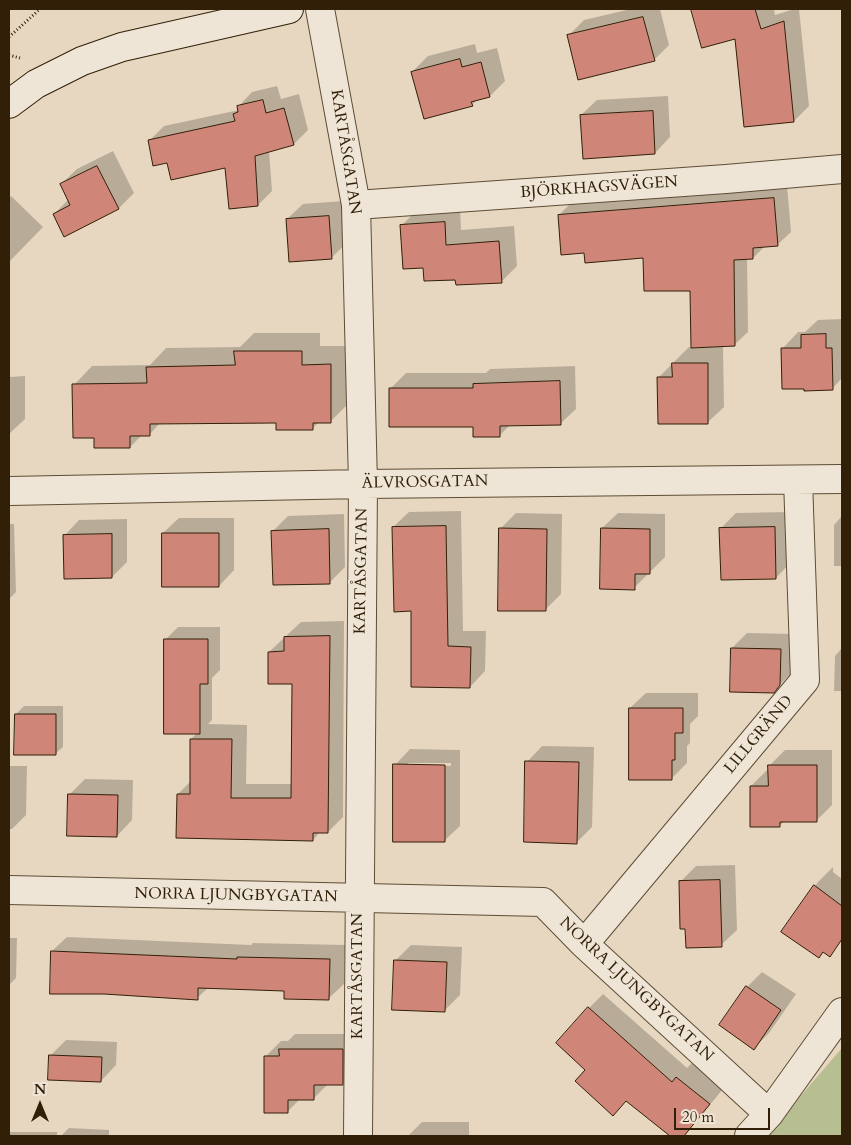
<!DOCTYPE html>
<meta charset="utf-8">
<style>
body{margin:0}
#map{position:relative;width:851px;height:1145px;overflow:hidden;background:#e7d7c0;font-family:Cardo,serif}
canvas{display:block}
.frame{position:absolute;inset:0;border:10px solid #311f07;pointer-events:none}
.north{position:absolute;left:15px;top:1080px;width:50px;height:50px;-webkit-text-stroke:4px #efe5d6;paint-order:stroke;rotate:0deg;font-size:14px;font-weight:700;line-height:20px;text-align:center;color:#311f07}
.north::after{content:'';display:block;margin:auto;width:18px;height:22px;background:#311f07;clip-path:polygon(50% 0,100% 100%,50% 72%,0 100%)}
.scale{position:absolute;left:674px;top:1108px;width:96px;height:22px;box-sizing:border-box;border:2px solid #311f07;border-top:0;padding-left:6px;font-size:15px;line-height:18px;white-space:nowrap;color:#311f07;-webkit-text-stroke:4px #efe5d6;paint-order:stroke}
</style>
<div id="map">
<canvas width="851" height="1145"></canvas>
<div class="frame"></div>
<div class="north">N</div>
<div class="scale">20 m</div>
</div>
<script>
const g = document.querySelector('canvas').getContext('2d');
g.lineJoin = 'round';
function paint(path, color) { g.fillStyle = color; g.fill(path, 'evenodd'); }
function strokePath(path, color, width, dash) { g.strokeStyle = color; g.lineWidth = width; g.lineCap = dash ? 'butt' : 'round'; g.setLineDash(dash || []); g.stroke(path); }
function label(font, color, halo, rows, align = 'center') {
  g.font = font + ' Cardo,serif'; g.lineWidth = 4; g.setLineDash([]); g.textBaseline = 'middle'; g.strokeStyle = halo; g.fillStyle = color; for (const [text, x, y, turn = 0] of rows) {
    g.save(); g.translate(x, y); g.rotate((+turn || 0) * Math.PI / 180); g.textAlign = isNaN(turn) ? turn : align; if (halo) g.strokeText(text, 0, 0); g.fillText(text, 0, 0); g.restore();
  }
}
paint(new Path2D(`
 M842 1048V1136H766Z`), '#b7be91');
paint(new Path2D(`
 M631 9H660L669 45 654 60 569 35 584 20Z
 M692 9H774L775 15 794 9H799L809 106 794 121 736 37 703 46Z
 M475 44 477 53 497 48 505 81 490 96 478 99 472 105 412 72 428 56Z
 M277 86 281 99 299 94 308 130 294 144 269 151 272 191 258 205 226 166 168 161 149 141 164 126 239 110 238 107 252 92Z
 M668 96 670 137 655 153 581 115 597 100Z
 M113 151 134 193 119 208 54 214 69 199 61 184 77 169Z
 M787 185 791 232 777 245 765 246 753 258H747L748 332 734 345H723L724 407 708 422 658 378 689 347H692V289L645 257 585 252 559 215 572 202Z
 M11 196 43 227 9 262V199Z
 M344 201 347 243 331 258 287 219 303 204Z
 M460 207 461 230 514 226 517 266 502 281 457 278 424 267 402 225 417 210Z
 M842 319V378L832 389 783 348 798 332H805L818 320Z
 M254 333H320V346H349V403L331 421H320L313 428 277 422H161L149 435H142L130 447 95 436 74 385 92 366 150 365 166 348 240 347Z
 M575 366 576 409 560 424 510 425 499 436 390 389 406 373H486L490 369Z
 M25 376V419L9 434V377Z
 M461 511 463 631H486L485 671 470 687 412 610 393 527 409 512Z
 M790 512 791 562 776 578 721 528 736 513Z
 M516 513 562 514 561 594 546 609 500 529Z
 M618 513 665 514V557L634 588 602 528Z
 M344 514 345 567 330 582 272 532 288 516Z
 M842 516V566H834V525Z
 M179 518H234V570L219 586 163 533Z
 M127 519V562L112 577 64 536 79 520Z
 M9 524H14L16 592 9 599Z
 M344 621 343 817 328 832H320L313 840 178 794 191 781V739L197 733 165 640 178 627H220V670L212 678V720L208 724 247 725 246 784H292L293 682 269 652 301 622Z
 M747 633 796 634 795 669 773 692 732 648Z
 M842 648V691H834L835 656Z
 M646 693H698V716L690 724V743L687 746V763L671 779 630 708Z
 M24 706H63V747L55 754 16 714Z
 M542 746 594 747 592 827 577 842 527 762Z
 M410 749 460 750V826L444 841 395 765ZM408 763H451V766L408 765Z
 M785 750H832V805L817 820 785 821 779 826 751 786 767 770H769V766Z
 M9 766H27L26 815 12 829H9Z
 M85 779 133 780 132 820 117 836 69 795Z
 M735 865 737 930 721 945 680 882 696 866Z
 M833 867V872L842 879V930L834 941 819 957 783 932 818 882Z
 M67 937 251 945 253 943 345 945 344 984 329 998 286 990 208 988 197 998 52 951Z
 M9 938H17L16 978 9 985Z
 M411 945 462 947 460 995 445 1010 395 961Z
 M762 972 796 994 769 1033 754 1048 747 987Z
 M603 994 687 1068 692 1063 723 1089 684 1136H672L627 1100 613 1114 587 1069 589 1008Z
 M295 1034H358V1068L342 1084H328L313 1099H300L287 1112 265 1057 281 1041H288Z
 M66 1040 117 1042 116 1065 101 1081 50 1056Z
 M422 1122H469V1136H408Z
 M69 1128 109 1130V1136H61Z
 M9 1132H57V1136H9Z`), '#0003');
const building = new Path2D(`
 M691 9H755L761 29 784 21 794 122 744 127 735 39 702 48Z
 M643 17 655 61 578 80 567 35Z
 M460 59 462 67 481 62 490 97 471 102 473 106 424 119 411 72Z
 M263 100 266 113 284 108 294 145 255 156 258 206 229 209 225 168 171 180 167 163 153 166 148 140 235 121 233 114 238 112 237 106Z
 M653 111 655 154 583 159 580 115Z
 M97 166 119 209 64 237 53 214 70 205 60 184Z
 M774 198 778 246 753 248V259L734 260 735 346 691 348 690 291H644L643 258 585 263 584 253 561 255 558 215Z
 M329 216 332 259 289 262 286 219Z
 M445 222 446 245 499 241 502 283 456 285 455 280 424 281 423 268 403 269 400 225Z
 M826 334V348H832L833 390 804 391V389H782L781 348H801V335Z
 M234 351H302V365L331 364V423H313V430H276V423L150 424V436H130V448H94V438H73L72 384 147 383 146 367 235 365Z
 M672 363H708V424H658L657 377H672Z
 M560 381 561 425 500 426V437H473V427H389V388H473V384Z
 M446 526 448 646 471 647 470 688 411 687V611L394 612 392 527Z
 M775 527 776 579 721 580 719 528Z
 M499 528 547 529 546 611H498Z
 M601 528 650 529V574H635V590L600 589Z
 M329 529 330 584 273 585 271 531Z
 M162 533H219V587H162Z
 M112 534V578L64 579 63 535Z
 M330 636 328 833H313V841L176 838 177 794H190V739H232L231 798H291L292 684H268V652L284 651V637Z
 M164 639H208V684H200V734H164Z
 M731 648 781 649 780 685 774 693 730 692Z
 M629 708H683V733H675V760H672V780H629Z
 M15 714H56V755H14Z
 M525 761 579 762 577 844 524 842Z
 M393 764 445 765V842H393Z
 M768 765H817V822H780V827H750V786H768Z
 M68 794 118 795 117 837 67 836Z
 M720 880 722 947 686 948 685 929H680L679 881Z
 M814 885 842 906V939L830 957 823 952 819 958 781 932Z
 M51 951 237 959V957L330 959 329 1000 284 999V991L198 988V1000L104 994H50Z
 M394 960 447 962 445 1012 392 1010Z
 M746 986 781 1010 754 1050 719 1025Z
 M588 1007 672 1082 676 1077 710 1104 684 1136H670L626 1101 613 1116 575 1081 585 1070 556 1043Z
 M279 1049H343V1085H314V1100H288V1113H264V1056H279Z
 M49 1055 102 1057 101 1082 48 1080Z`);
paint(building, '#d08579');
strokePath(building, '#311f07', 1);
const street = new Path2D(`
 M320 9 356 205 363 484 358 1136
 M356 205 726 179 842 169
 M9 491 363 484 842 479
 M9 890 543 902 584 944 769 1114
 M584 944 805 680 798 480
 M749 1136 769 1114 842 1012`);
const secondary = new Path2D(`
 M9 104 36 84 82 61 122 47 289 9`);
strokePath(street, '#5e4d35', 30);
strokePath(secondary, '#311f07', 30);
strokePath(new Path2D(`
 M9 37 40 9
 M9 55 20 58`), '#311f07', 3, [1, 2.5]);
strokePath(street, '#efe5d6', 28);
strokePath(secondary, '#efe5d6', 28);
label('16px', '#311f07', '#efe5d6', [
 ["KARTÅSGATAN",345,152,81],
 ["BJÖRKHAGSVÄGEN",599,188,-4],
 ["ÄLVROSGATAN",425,483,-1],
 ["KARTÅSGATAN",362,571,-89],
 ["LILLGRÄND",759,735,-50],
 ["NORRA LJUNGBYGATAN",236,896,1],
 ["KARTÅSGATAN",358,976,-90],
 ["NORRA LJUNGBYGATAN",636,990,43]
]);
</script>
